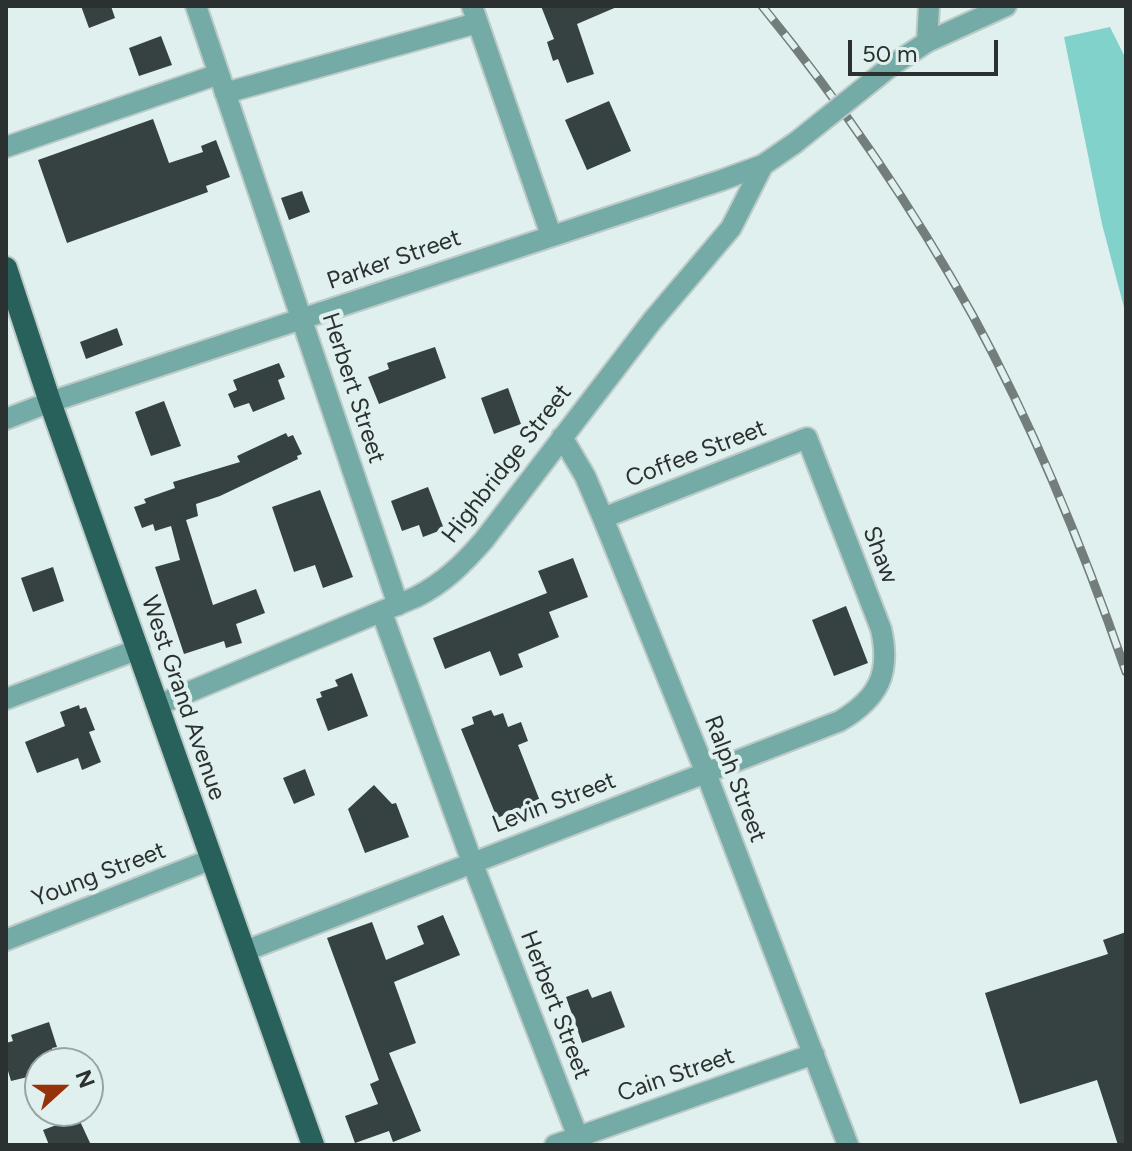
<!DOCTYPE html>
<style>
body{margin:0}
#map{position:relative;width:1132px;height:1151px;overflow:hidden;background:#e0f0ee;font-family:Figtree,sans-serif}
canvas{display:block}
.frame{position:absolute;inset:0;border:8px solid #2b3130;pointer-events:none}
.north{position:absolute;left:24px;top:1047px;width:80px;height:80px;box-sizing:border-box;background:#e0f0ee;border:2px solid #98a4a2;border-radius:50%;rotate:69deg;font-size:22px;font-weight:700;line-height:32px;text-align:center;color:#2b3130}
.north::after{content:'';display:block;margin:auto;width:28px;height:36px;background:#973109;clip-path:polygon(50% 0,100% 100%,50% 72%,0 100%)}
.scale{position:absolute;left:848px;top:40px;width:150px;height:36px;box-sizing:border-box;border:4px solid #2b3130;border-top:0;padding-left:10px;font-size:24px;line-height:28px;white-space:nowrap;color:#2b3130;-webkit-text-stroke:6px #e0f0ee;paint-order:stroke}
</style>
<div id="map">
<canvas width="1132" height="1151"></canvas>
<div class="frame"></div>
<div class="north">N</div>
<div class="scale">50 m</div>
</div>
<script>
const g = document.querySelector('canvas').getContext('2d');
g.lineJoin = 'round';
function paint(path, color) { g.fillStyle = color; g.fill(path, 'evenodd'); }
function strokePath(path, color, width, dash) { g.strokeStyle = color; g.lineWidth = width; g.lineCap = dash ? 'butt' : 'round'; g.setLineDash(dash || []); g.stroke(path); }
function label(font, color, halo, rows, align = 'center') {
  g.font = font + ' Figtree,sans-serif'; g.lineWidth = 8; g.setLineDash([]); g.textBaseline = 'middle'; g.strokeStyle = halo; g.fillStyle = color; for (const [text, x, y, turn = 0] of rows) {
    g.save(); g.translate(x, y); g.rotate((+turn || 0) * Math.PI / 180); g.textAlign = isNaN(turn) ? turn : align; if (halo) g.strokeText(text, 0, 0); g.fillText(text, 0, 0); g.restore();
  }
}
paint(new Path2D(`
 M1110 27 1126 59V315L1102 224 1064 37Z`), '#81d2ca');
paint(new Path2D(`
 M81 6H111L115 18 89 28Z
 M541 6H619L577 24 594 74 567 83 558 59 553 61 547 42 554 39Z
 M161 36 172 65 139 76 129 48Z
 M609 101 631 151 587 170 565 120Z
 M153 119 169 163 203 152 201 146 216 140 230 177 206 186 208 192 67 243 38 160Z
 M302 191 310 212 289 220 281 198Z
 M117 328 123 345 86 359 80 342Z
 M435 347 446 378 379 404 368 377 389 369 387 363Z
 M279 363 285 377 278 380 285 399 253 412 249 403 234 408 228 394 237 390 233 380Z
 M508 388 521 424 494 434 481 398Z
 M164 401 181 446 151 456 135 412Z
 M286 433 288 437 293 435 302 454 297 456 298 459 220 496 196 504 198 516 186 520 213 605 256 589 265 613 236 624 242 643 226 648 224 641 184 654 155 567 180 560 171 526 155 531 153 524 142 528 134 507 146 503 144 499 175 488 173 482 240 462 237 456Z
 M428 487 444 529 423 537 419 525 402 531 391 501Z
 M320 490 353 577 323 588 315 565 294 572 272 507Z
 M573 558 588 597 549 612 559 637 518 654 523 667 500 676 490 651 445 669 433 638 547 593 538 571Z
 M53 567 64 601 33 612 21 578Z
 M846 606 868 663 834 676 812 620Z
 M352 673 368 716 328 731 316 699 322 697 320 692 338 686 335 680Z
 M79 705 80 709 86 707 95 730 89 732 101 762 82 770 78 758 37 773 25 742 65 726 60 712Z
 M491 710 494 716 503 713 508 727 521 722 528 741 518 745 540 801 497 818 461 729 474 724 472 717Z
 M305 769 315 795 294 804 283 778Z
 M374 785 392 804 396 803 409 837 365 853 348 809Z
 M443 915 460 955 394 982 416 1043 389 1053 421 1131 393 1142 389 1131 355 1143 345 1116 378 1104 370 1084 379 1080 327 938 372 922 386 960 424 944 417 926Z
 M1126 932V1145H1118L1097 1080 1020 1104 985 993 1108 954 1103 940Z
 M588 989 592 998 611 991 625 1027 582 1043 566 997Z
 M49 1022 57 1047 52 1048 57 1063H40V1074L11 1081 6 1064V1043L13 1041 11 1035Z
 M78 1117 91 1145H49L43 1130Z`), '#354241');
const minor = new Path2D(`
 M196 6 398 605
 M472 6 551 235
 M927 42 929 6
 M225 93 477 23
 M6 147 219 74
 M6 419 50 402
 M562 437 585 476 603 518 706 773 848 1145
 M382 613 472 862 581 1145
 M6 699 139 649
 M158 705 416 597C444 583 464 563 484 540L652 321 731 228 763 165
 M6 940 212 859
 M245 951 840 721C879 698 891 673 881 629L807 438 603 518
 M555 1145 814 1054`);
const tertiary = new Path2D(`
 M891 66 927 42 1006 6
 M50 402 722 180 763 165 795 143`);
const trunk = new Path2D(`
 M6 268 50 402 313 1145`);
strokePath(minor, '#bccac8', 24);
strokePath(tertiary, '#bccac8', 24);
strokePath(trunk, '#bccac8', 26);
strokePath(minor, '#75aba6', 20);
strokePath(tertiary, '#75aba6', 20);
strokePath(trunk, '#28605b', 22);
const rail = new Path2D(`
 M762 6C841 103 912 206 973 316 1035 430 1084 550 1126 672`);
strokePath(rail, '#737d7b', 9);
strokePath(rail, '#e0f0ee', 6, [18]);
const tertiaryBridge = new Path2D(`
 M795 143 891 66`);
strokePath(tertiaryBridge, '#bccac8', 24, []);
strokePath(tertiaryBridge, '#75aba6', 20);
label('24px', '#2b3130', '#e0f0ee', [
 ["Parker Street",394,260,-19],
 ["Herbert Street",353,388,72],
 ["Coffee Street",696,454,-21],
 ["Highbridge Street",507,464,-52],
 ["Shaw",880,555,69],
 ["West Grand Avenue",183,698,71],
 ["Ralph Street",735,779,69],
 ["Levin Street",554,803,-21],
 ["Young Street",99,875,-21],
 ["Herbert Street",555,1005,69],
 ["Cain Street",676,1075,-19]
]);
</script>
